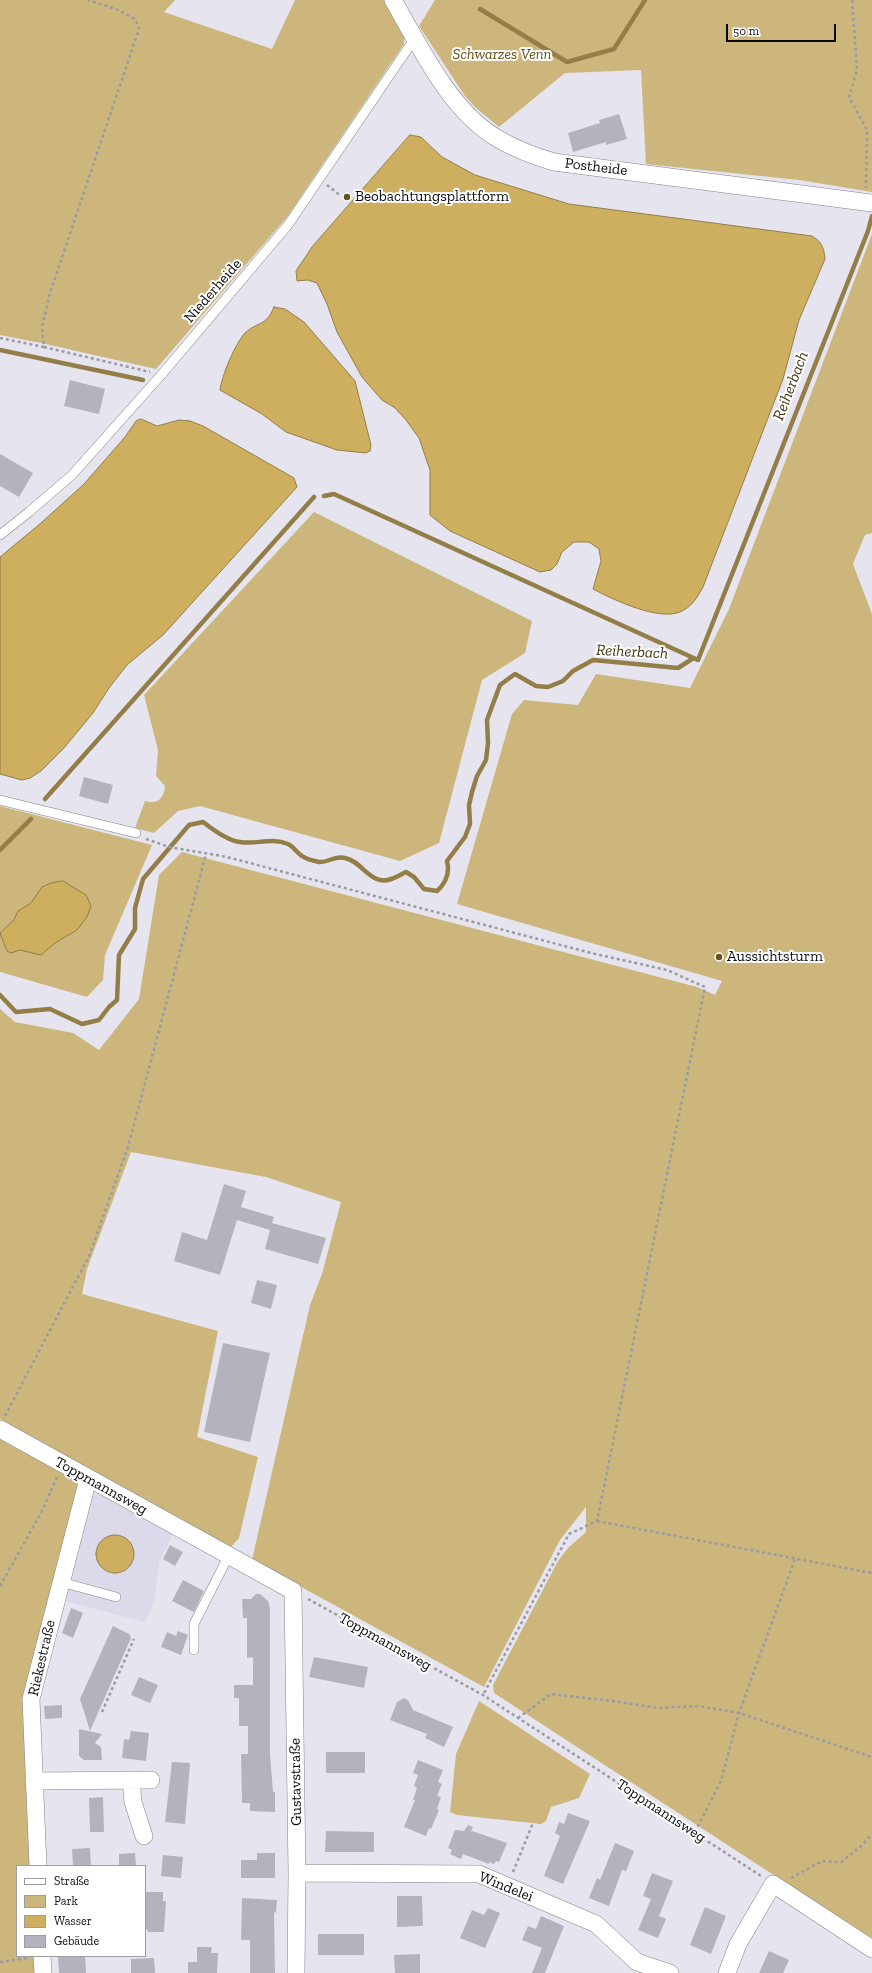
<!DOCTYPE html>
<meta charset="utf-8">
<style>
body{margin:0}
#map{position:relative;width:872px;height:1973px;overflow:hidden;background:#e6e5ef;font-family:"Zilla Slab",serif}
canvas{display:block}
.legend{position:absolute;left:16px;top:1865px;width:130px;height:92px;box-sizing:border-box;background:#fff;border:1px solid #9d9d9f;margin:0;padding:5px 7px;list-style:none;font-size:12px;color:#0b0b0e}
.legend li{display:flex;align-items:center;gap:8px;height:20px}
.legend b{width:20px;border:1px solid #9d9d9f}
.scale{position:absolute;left:726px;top:24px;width:110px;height:18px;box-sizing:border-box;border:2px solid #0b0b0e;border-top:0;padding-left:5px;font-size:12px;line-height:14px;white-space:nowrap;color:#0b0b0e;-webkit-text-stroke:3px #fff;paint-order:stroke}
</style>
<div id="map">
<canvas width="872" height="1973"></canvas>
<ul class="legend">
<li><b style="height:5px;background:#fff"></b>Straße</li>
<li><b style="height:11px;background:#ccb67c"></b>Park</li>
<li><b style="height:11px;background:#cdaf5f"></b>Wasser</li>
<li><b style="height:11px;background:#b4b3bd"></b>Gebäude</li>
</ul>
<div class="scale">50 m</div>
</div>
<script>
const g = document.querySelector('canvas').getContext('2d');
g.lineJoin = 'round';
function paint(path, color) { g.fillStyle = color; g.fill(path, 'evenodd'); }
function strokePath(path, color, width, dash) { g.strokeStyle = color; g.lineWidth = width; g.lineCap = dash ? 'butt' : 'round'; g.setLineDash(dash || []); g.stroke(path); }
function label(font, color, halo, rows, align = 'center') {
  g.font = font + ' "Zilla Slab",serif'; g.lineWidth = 4; g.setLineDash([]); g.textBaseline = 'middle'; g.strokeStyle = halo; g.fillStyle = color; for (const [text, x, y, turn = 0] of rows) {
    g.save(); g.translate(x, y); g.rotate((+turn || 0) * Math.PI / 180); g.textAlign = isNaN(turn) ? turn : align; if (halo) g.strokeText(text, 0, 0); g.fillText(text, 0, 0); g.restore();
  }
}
paint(new Path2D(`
 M99 1493 173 1534 159 1562 154 1603 145 1622 62 1600 90 1497Z`), '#dcd9ea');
paint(new Path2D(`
 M0 0H175L164 12 272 49 295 0H387L404 35V44L287 217 156 369 41 343 0 335Z
 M435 0H872V192L799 180 646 164 641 70 565 73 499 127 475 107 465 96 419 26Z
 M872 234V533L865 535 853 564 872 614V1939L494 1693 493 1685 558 1561 568 1548 586 1532V1507L560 1540 484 1687 252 1560 310 1305 322 1274 341 1202 266 1177 131 1152 87 1269 82 1294 218 1331 197 1437 258 1457 239 1538 231 1547 0 1419V1009L15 1022 73 1033 99 1050 139 999 159 875 182 852 697 987 715 995 722 981 457 904 512 714 524 700 578 705 596 674 690 688 729 609Z
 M314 512 532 621 525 653 482 680 439 843 400 861 200 806 178 811 154 833 135 828 145 801C158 805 164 798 165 786L156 776 158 750 144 695Z
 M0 806 152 845 105 955 103 980 87 997 0 972Z
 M0 1438 75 1480 79 1488 24 1700 31 1866H17V1956H34L35 1973H0Z
 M479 1701 590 1774 579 1798 551 1807 546 1821 541 1824 457 1815 450 1812 456 1754Z`), '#ccb67c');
const water = new Path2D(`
 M410 135 421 137 442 157 475 175 569 204 812 236C822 242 824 248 825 259L799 320 783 379 703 587C698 596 693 605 684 610 663 624 612 599 593 589L601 561 599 549 589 542H574L562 552 557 564 551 570 540 572 450 531 430 515V470L419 438 406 420 395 408 382 400 362 377 337 332 327 304 317 283 308 280 297 281 296 271 312 247Z
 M274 307 285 309 304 322 355 381 371 445 370 451 366 453 337 450 286 432 262 414 220 390C222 375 235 344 245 333 258 321 266 327 274 307Z
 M141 419 157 426 179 420 190 421 203 426 294 478 297 487 163 635 127 665 109 688 93 713 64 748 41 771 30 778 22 780 0 774V557L41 523 84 484 125 437 136 421Z
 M63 881 86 895 91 906 87 917 77 930 55 943 41 955 20 950 11 953 7 951 0 933 14 920 18 911 31 903 42 887 51 883Z
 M96 1554a19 19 0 1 1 38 0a19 19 0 1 1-38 0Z`);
paint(water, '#cdaf5f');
strokePath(water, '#937e47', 1);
strokePath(new Path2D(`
 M480 9 567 62 614 49 645 0
 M0 350 143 380
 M324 496 334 494 698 660 868 231 872 216
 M45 799 314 497
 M0 850 31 819
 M0 995 16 1012 50 1009 82 1024 99 1020 109 1007 117 1000 119 955 135 929V908L143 879 189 825 203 822C212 829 229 841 240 842 256 845 271 837 288 844 293 846 297 853 302 856 306 859 314 861 319 862 328 863 335 855 345 858 360 861 366 877 380 880 389 882 398 876 406 872L414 877 424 889 437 891C446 883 450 873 447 861L465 837 470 824 469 805 472 792 477 776 486 760 488 743 487 720 500 685 515 674 536 686 548 687 563 681 573 671 593 660 678 668 692 659`), '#937e47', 4.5);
paint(new Path2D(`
 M619 114 627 139 606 145V142L573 152 568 133 600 123 599 120Z
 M70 380 105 389 99 414 64 406Z
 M0 454 33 473 19 497 0 486Z
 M84 777 113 785 108 804 79 796Z
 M224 1184 246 1191 241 1207 274 1217 272 1223 326 1238 318 1264 265 1249 270 1230 237 1220 220 1275 174 1261 182 1232 207 1240Z
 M257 1280 277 1285 271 1309 251 1303Z
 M223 1343 270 1353 250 1442 204 1432Z
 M170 1545 183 1552 175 1566 163 1559Z
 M183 1580 204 1591 194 1612 172 1601Z
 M256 1594H260L268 1601 270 1608V1754L273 1792H275V1812L250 1811V1803H242L241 1754H248V1726H239V1698H234V1685H253V1657L247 1658V1618H243L242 1599H251Z
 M71 1608 83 1613 73 1638 62 1633Z
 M113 1626 129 1634 131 1638 90 1731 80 1699Z
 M178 1631 188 1635 181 1655 161 1647 167 1632 176 1636Z
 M314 1657 368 1667 364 1688 309 1677Z
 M139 1677 158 1685 150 1703 131 1695Z
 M404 1698 408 1700 413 1710 453 1727 444 1747 425 1738 427 1734 390 1720 397 1702Z
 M62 1705V1718L45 1719 44 1706Z
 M79 1729 102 1734 95 1743 101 1747 102 1760H84L79 1756Z
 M131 1731 149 1733 146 1761 122 1758 124 1739 129 1740Z
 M326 1752H365V1773H326Z
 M418 1760 443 1770 438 1782 442 1784 437 1796 441 1797 437 1809 439 1810 431 1829 429 1828 426 1836 404 1827 415 1800H413L417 1788 414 1786 418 1775 413 1773Z
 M172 1762 190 1763 185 1824 165 1822Z
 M103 1797 104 1832H90L89 1798Z
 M568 1813 590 1821 563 1884 544 1876 560 1836 555 1833 559 1822 564 1824Z
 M468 1825 473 1827 470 1834 472 1831 507 1843 499 1862 496 1861 494 1864 489 1862V1864L463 1854 461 1859 450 1854 452 1850 448 1848 455 1830 464 1831Z
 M326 1831 374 1832V1852H325Z
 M615 1843 634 1851 626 1871 622 1870 609 1906 589 1898 597 1878 600 1880Z
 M90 1848 91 1866H73L72 1849Z
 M135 1853 136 1866H119V1854Z
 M257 1853H275V1878H241V1860H257Z
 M163 1855 183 1857 181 1878 161 1876Z
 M652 1873 673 1881 659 1916 666 1919 658 1938 638 1930 651 1899 643 1896Z
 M145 1892H163V1901H166L164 1932H148L147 1929H145Z
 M397 1896H422L423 1926 397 1927Z
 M242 1898 277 1900 276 1913 274 1912 275 1973H250V1940H241Z
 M705 1907 726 1916 711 1954 690 1945Z
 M488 1908 500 1913 485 1948 460 1938 472 1910 484 1915Z
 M541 1916 564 1926 545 1973H532L542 1948 522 1940 528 1926 536 1929Z
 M318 1934H364V1955H318Z
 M197 1947H212L211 1953H218L217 1973H188V1962H197Z
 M769 1951 789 1960 783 1973H759Z
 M420 1954V1973H395L394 1955Z
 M58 1956H85L86 1973H59Z
 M154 1958 155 1973H131V1959Z`), '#b4b3bd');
const lane = new Path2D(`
 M0 535 29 512 72 475 162 374 288 225 415 38
 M0 800 136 833
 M61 1582 116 1597
 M194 1650V1624L229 1555`);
const street = new Path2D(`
 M393 0C419 45 449 109 495 137 513 148 533 156 554 162L872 203
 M0 1429 293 1591 297 1873 296 1973
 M131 1780 133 1802 144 1836
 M34 1781 151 1780
 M38 1866 31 1699 88 1479
 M297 1873 479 1874 596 1924 637 1962 670 1973
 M42 1956 43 1973
 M727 1973 738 1944 773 1884 872 1949`);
strokePath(lane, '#818089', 10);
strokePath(street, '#818089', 18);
strokePath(new Path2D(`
 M852 0 857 70 849 97 867 130 866 188
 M327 185 341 196
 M0 338 44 347 42 327 50 293 139 29 135 19 116 9 88 0
 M44 347 150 372
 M146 839 169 847 227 857 591 953 667 970 705 987 597 1521 569 1534 483 1695
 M5 1416 89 1256 128 1147 206 854
 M597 1521 872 1573
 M0 1586 41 1513 57 1477
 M308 1599 483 1695 761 1876
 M102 1712 134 1639
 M518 1718 551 1694 613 1701 658 1708 699 1706 739 1713 872 1757
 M695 1832 721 1781 739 1713 795 1559
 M513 1872 533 1823
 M791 1878 822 1861 841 1862 860 1847 872 1834
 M0 1962 28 1958`), '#9b9aa1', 2.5, [3, 3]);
strokePath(lane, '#fff', 9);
strokePath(street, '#fff', 17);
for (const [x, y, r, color] of [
 [347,197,4,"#655321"],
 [719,957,4,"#655321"]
]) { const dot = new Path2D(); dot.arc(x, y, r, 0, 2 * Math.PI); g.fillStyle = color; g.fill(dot); strokePath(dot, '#fff', 1.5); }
label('italic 15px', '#624d0e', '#fff', [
 ["Schwarzes Venn",502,55]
]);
label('15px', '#0b0b0e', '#fff', [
 ["Postheide",596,167,7],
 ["Niederheide",213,291,-49],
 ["Toppmannsweg",101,1486,29],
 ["Toppmannsweg",385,1642,29],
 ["Riekestraße",42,1658,-77],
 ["Gustavstraße",296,1782,-91],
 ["Toppmannsweg",661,1811,33],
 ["Windelei",506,1887,22]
]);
label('15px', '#0b0b0e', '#fff', [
 ["Beobachtungsplattform",355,197],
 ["Aussichtsturm",727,957]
], 'left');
label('italic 16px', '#423512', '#fff', [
 ["Reiherbach",791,386,-69],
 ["Reiherbach",632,652,3]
]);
</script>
